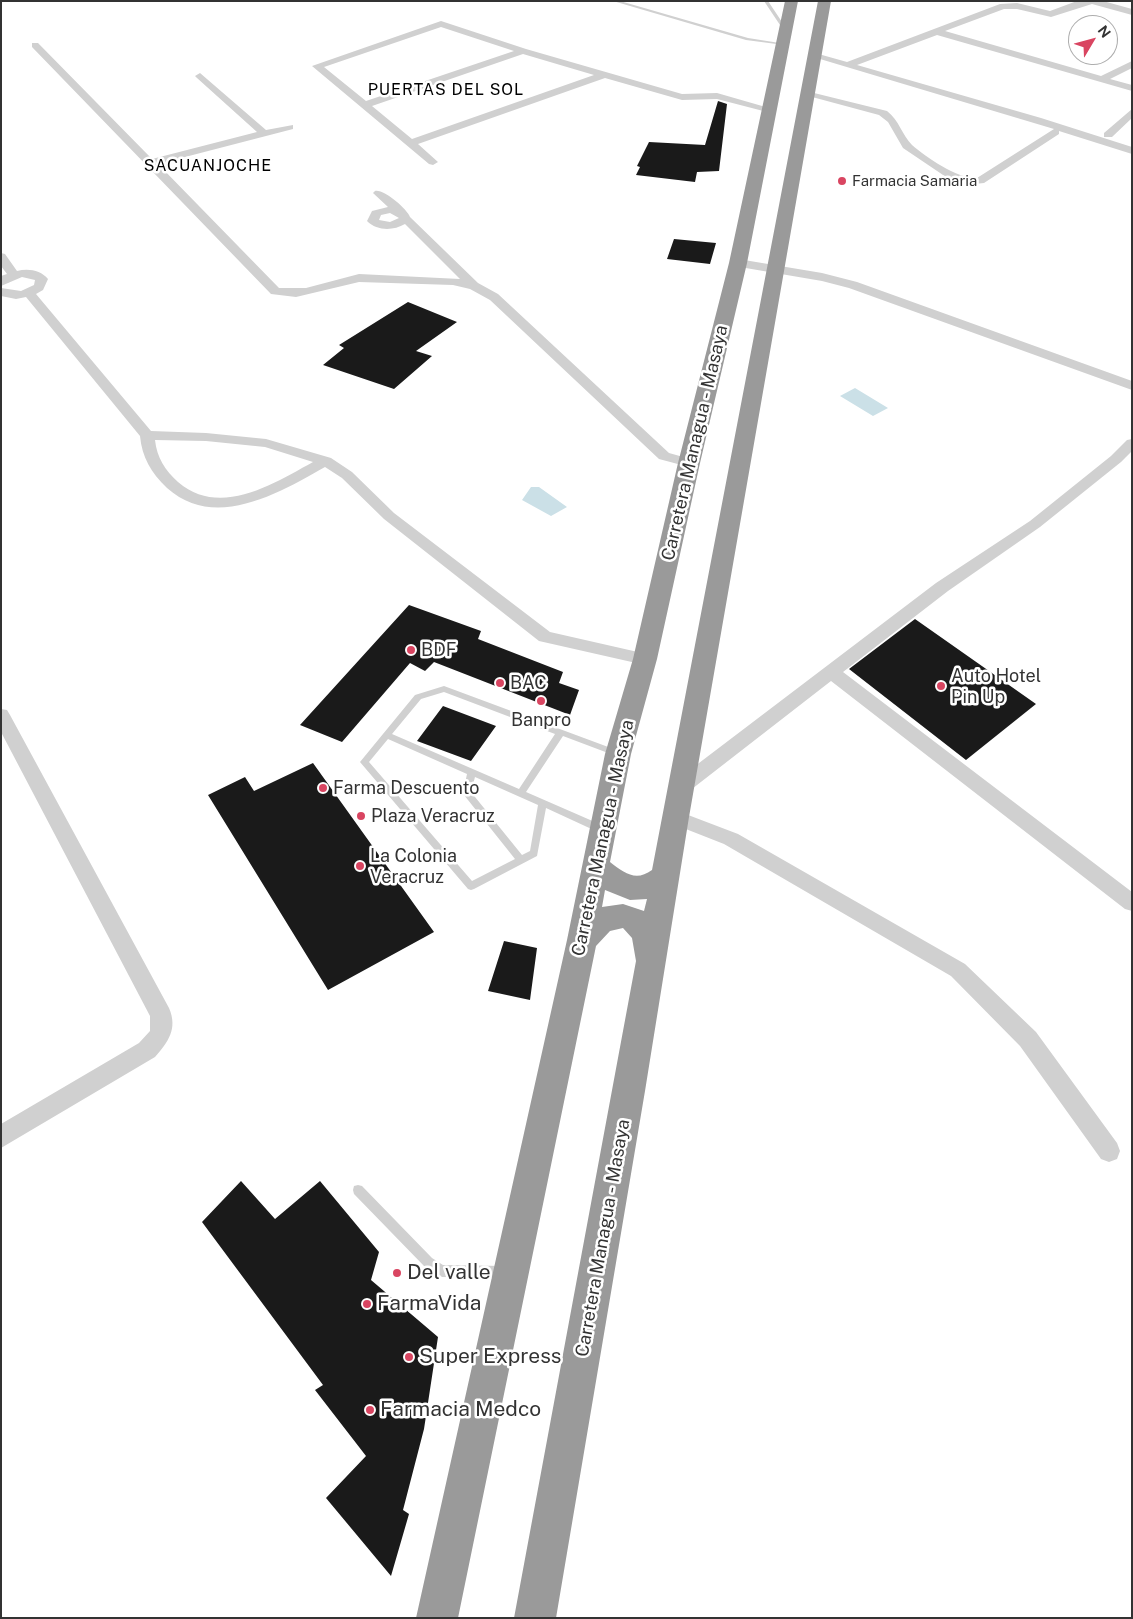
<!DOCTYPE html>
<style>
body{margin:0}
#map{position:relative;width:1133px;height:1619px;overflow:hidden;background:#fff;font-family:"Public Sans",sans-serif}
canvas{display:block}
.frame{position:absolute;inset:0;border:2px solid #333;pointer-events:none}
.north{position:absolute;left:1068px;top:15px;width:50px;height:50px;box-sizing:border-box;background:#fff;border:1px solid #adadad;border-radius:50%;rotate:53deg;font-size:14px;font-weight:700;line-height:20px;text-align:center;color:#333}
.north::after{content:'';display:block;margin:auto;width:18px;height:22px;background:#d94561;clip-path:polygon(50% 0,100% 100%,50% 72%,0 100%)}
</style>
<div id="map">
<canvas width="1133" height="1619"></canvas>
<div class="frame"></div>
<div class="north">N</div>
</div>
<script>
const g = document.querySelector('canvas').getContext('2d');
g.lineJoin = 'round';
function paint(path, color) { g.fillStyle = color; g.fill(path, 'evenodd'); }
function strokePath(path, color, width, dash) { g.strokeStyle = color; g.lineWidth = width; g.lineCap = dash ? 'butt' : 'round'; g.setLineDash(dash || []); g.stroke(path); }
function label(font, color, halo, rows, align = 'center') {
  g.font = font + ' "Public Sans",sans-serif'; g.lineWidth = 5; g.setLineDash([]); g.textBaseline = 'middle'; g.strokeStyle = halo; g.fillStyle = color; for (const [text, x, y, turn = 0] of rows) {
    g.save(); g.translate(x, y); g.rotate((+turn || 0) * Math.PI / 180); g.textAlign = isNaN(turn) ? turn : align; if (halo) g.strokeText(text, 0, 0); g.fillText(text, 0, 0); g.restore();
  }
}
paint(new Path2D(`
 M855 388 888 408 873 416 840 396Z
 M531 487H539L567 507 551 516 522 500Z`), '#cbe0e7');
paint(new Path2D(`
 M718 101 727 104 719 171 697 172 695 182 636 175 640 167 637 166 649 142 705 145Z
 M674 239 716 243 710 264 667 259Z
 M408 302 457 322 416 351 432 356 394 389 323 365 344 348 339 345Z
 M409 605 481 631 478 639 563 672 559 683 579 690 570 715 434 662 425 671 410 663 342 742 300 725Z
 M915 619 1036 704 966 760 849 669Z
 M443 706 496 726 471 761 417 741Z
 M313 763 434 932 328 990 208 795 245 777 254 791Z
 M504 941 537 948 530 1000 488 991Z
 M241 1181 275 1219 320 1181 379 1252 371 1280 438 1337 424 1429 403 1510 409 1514 391 1576 326 1498 366 1456 315 1390 323 1385 202 1222Z`), '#1a1a1a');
paint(new Path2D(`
 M613 1H620L748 38 786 44 784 45 746 40Z
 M764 1H768L788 31H784Z
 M444 686 619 751 620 753 616 756 563 736 526 792 604 826 605 829 604 832H598L546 808 537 856 474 889 471 890 468 889 360 762 415 695ZM444 692 555 734 519 789 392 734 421 699ZM388 739 467 774 463 793 464 795 515 859 472 881 369 762ZM475 777 538 805 530 851 522 855 471 792Z
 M358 1185 362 1186 432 1258 443 1265 505 1266 509 1268 511 1272 509 1276 505 1278 442 1277 424 1266 354 1194 353 1190 354 1186Z`), '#d0d0d0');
paint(new Path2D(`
 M1077 1H1103L1132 9V15L1092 4 1051 17 1017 9H1004L945 31 1101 76 1132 61V68L1110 79 1132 85V91L937 35 857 65 1041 118 1132 147V154L1059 131V134L984 183 965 185 946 177 903 148 888 122 879 115 801 94 806 91 887 111C899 120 902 135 912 145 927 158 958 179 977 178L1054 129 810 56 815 53 847 62 1000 4 1017 3 1050 11Z
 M441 21 526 49 682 94 717 93 776 110 771 113 717 99 682 100 605 78 418 144 438 162 433 165 429 164 312 66ZM441 27 514 51 366 101 324 67ZM523 54 594 75 412 139 372 106Z
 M32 43H38L152 159 257 132 197 78 195 76 200 73 266 130 293 125V129L158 164 279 288H306L359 274 460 279 405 224C393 231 377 231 367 221L372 211 388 207 373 193 375 191C384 189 407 209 410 217L478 283 498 294 669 453 694 460 696 463 689 467 659 459 490 300 470 289 453 285 359 282 296 297 271 294 32 47ZM390 213 399 218 390 222 379 220 381 215Z
 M1132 109V118L1112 137H1104V133Z
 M1 253 5 254 17 271C28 268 41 270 48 279L43 290 36 294 151 431 206 433 266 439 331 458 352 472 394 513 550 632 651 655 653 659 651 663 645 665 539 641 384 519 342 478 325 467C279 493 215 531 167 488 151 473 142 457 140 436L26 297 16 299 1 296V288L21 291 34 285 35 280 22 277 1 286V276L7 274 1 266ZM155 440 206 441 265 447 313 462C273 484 220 518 178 482 165 470 157 458 155 440Z
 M738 259 822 273 857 282 1132 381V390L849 288 822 281 734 266 732 263 734 260Z
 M1132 439V451L1121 462 1040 527 948 591 843 672 1132 892V911L1125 909 831 681 688 792 681 794 674 792 672 787 674 782 936 583 1030 521 1111 456 1127 440Z
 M1 709 7 710 10 715 169 1008C178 1029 168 1042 155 1057L1 1148V1124L139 1043 150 1031V1016L1 732Z
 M675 810 738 834 965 964 1036 1032 1117 1143 1120 1151 1117 1159 1109 1162 1101 1159 1020 1046 951 976 724 844 668 822 666 817 668 812Z`), '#d0d0d0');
paint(new Path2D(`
 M785 1H798L747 263 700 463 657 659 631 754 610 862C624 873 636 882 652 870L818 1H831L689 817 645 1091 556 1618H514L636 961 632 938 623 928 610 931 596 946 458 1618H416L567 940 605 754 633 659 678 463 729 263ZM605 890 630 900 647 899 644 911 623 904 602 907Z`), '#9a9a9a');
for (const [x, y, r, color] of [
 [842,181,5,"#d94561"],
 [411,650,5,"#d94561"],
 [500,683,5,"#d94561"],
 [941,686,5,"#d94561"],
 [541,701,5,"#d94561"],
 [323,788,5,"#d94561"],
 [361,816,5,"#d94561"],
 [360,866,5,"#d94561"],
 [397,1273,5,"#d94561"],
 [367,1304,5,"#d94561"],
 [409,1357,5,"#d94561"],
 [370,1410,5,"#d94561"]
]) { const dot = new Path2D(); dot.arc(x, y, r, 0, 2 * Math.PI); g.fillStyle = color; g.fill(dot); strokePath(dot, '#fff', 2); }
label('15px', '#333', '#fff', [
 ["Farmacia Samaria",852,181]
], 'left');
g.letterSpacing = '1px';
label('16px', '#000', '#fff', [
 ["PUERTAS DEL SOL",446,90],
 ["SACUANJOCHE",208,166]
]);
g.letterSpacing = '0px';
label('18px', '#333', '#fff', [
 ["Carretera Managua - Masaya",695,443,-77],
 ["Carretera Managua - Masaya",603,838,-78],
 ["Carretera Managua - Masaya",603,1238,-80]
]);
label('18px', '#333', '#fff', [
 ["BDF",421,650],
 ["Auto Hotel",951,676],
 ["Pin Up",951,697],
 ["BAC",510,683],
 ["Banpro",541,720,"center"],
 ["Farma Descuento",333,788],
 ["Plaza Veracruz",371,816],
 ["La Colonia",370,856],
 ["Veracruz",370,877]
], 'left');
label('21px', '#333', '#fff', [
 ["Del valle",407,1273],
 ["FarmaVida",377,1304],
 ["Super Express",419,1357],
 ["Farmacia Medco",380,1410]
], 'left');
</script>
